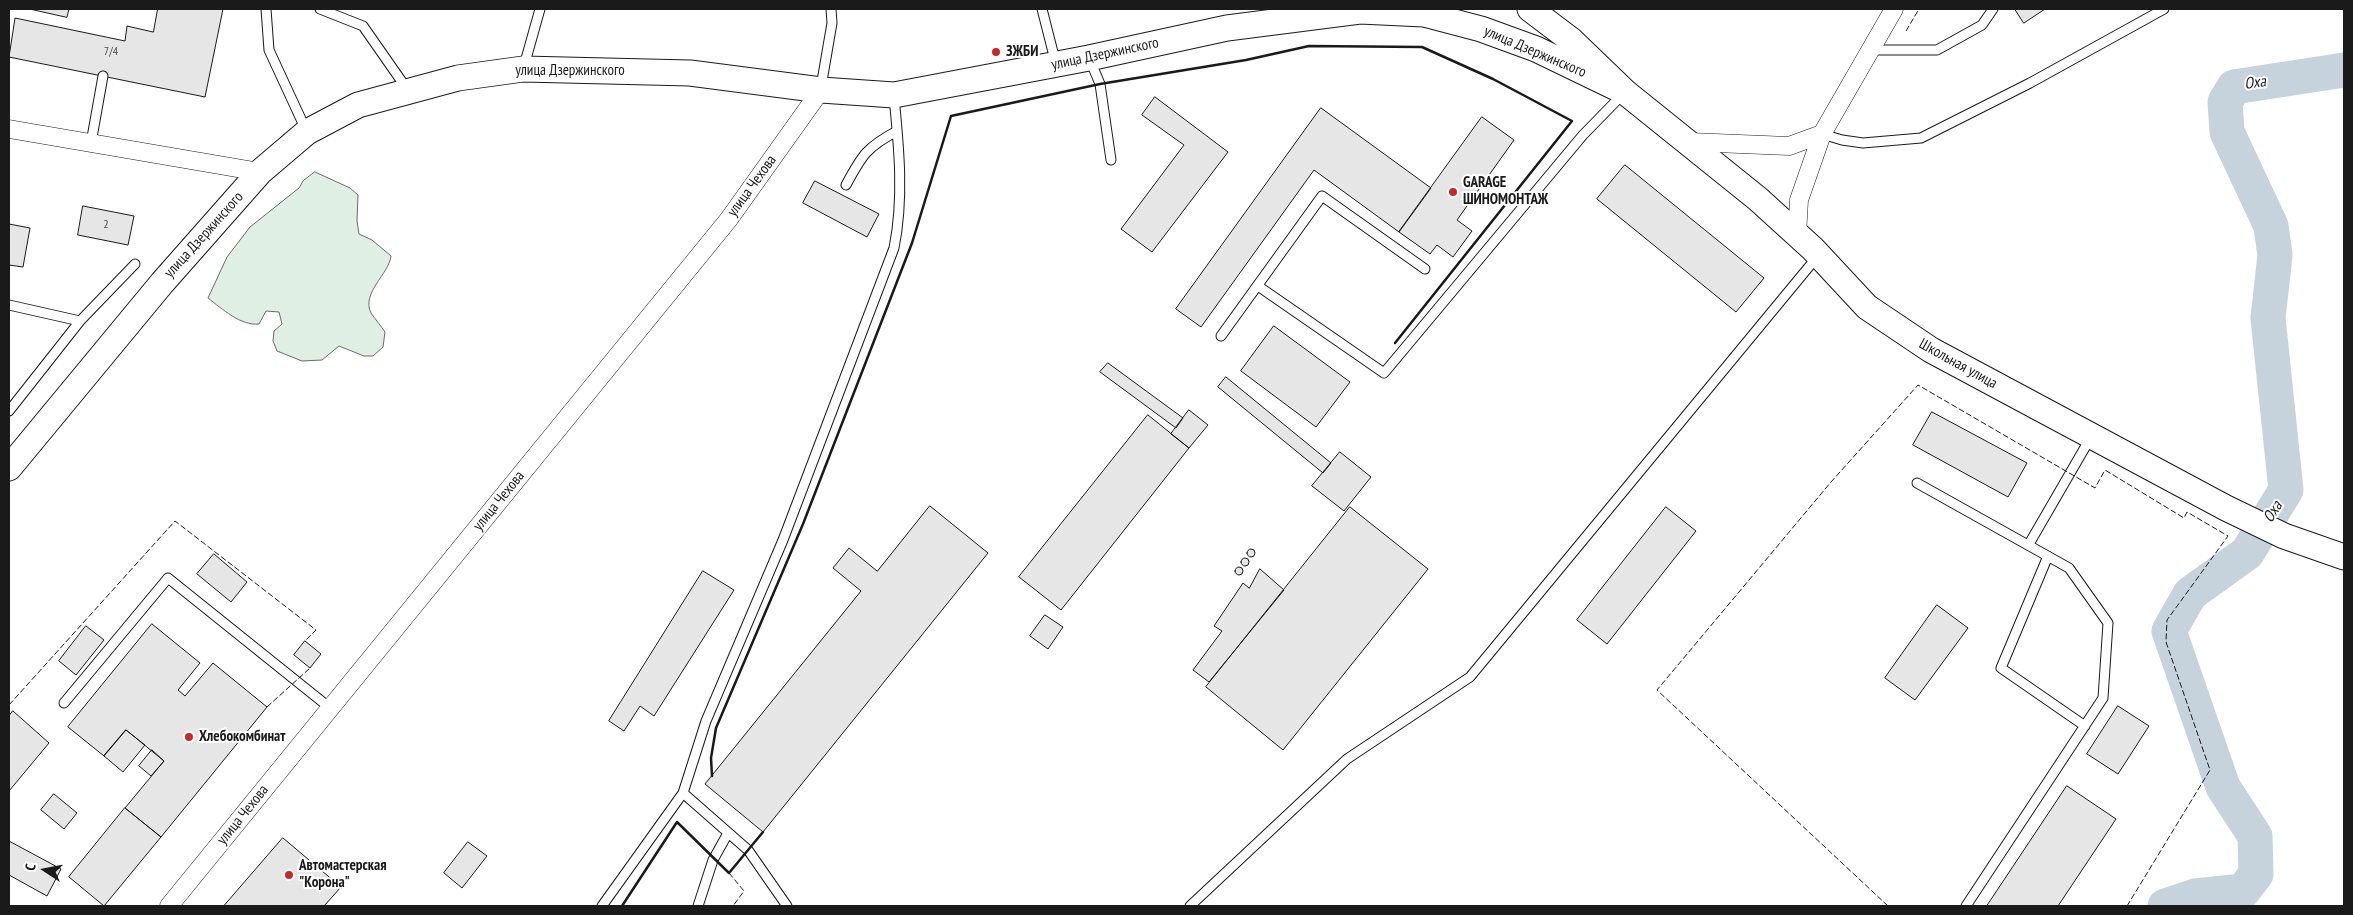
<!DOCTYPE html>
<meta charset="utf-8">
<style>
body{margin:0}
#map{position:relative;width:2353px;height:915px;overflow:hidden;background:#fff;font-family:"PT Sans Narrow",sans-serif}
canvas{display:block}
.frame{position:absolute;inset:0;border:10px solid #1a1a1a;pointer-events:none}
.north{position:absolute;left:20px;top:845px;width:50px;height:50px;-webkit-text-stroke:4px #fff;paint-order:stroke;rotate:281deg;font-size:14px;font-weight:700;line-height:20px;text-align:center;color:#1a1a1a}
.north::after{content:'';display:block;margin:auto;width:18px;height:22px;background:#1a1a1a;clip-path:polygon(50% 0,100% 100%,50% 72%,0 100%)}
</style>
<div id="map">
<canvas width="2353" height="915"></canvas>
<div class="frame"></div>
<div class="north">С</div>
</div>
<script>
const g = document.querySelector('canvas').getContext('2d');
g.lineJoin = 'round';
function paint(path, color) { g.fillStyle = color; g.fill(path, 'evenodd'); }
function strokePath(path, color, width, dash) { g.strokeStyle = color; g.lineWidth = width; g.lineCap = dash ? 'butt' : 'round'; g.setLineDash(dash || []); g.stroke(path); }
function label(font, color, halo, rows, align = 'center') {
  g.font = font + ' "PT Sans Narrow",sans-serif'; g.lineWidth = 4; g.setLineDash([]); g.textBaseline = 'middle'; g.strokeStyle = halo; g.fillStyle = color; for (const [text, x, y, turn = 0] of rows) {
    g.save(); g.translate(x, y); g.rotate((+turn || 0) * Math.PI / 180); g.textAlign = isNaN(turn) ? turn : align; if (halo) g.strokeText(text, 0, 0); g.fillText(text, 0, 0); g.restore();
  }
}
const green = new Path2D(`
 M315 172 350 188 358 195 357 221 359 234 372 240 391 256C389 274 361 293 371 313 375 319 381 326 385 332L383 347 373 356H364L339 346 322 360 302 361 277 351 273 341 274 331 282 324 279 312 266 311 259 324C241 326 222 309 208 298L227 257 250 227 299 188 303 181Z`);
paint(green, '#e0efe3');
strokePath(green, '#6a6a6a', 1);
strokePath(new Path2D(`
 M2195 896 2200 906`), '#c6d2dc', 5.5);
strokePath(new Path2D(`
 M2165 906 2195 896 2243 891 2256 874 2255 836 2223 787 2169 631 2190 594 2247 553 2286 490 2268 318 2275 255 2271 226 2227 132 2225 102 2234 87 2344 70`), '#c6d2dc', 35);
const building = new Path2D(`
 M30 9H69L67 17Z
 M158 9H223L205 97 9 57 15 18 125 41 127 26 153 32Z
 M2015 9H2045L2024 23Z
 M1155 97 1228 152 1152 252 1121 229 1184 145 1142 115Z
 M1321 108 1431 188 1399 232 1314 170 1201 327 1176 309Z
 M1482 117 1514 140 1457 220 1472 231 1453 257 1437 245 1430 254 1399 232Z
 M1625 165 1764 278 1736 312 1597 199Z
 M815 181 879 214 867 237 803 203Z
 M83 206 134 216 128 245 78 235Z
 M9 224 30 228 23 267 9 265Z
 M1274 326 1350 382 1316 427 1241 371Z
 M1108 363 1183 418 1176 428 1100 372Z
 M1226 377 1331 463 1323 473 1218 387Z
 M1189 410 1208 425 1189 448 1171 434Z
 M1932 412 2027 463 2008 497 1913 445Z
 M1148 415 1189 448 1061 610 1019 577Z
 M1340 452 1371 477 1344 511 1312 486Z
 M930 506 988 553 763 832 705 784 861 591 833 568 849 548 877 571Z
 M1350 507 1428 569 1283 750 1206 687Z
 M1666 507 1696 531 1607 644 1577 620Z
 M1247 553a4 4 0 1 1 8 0a4 4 0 1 1-8 0Z
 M214 554 247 582 231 602 197 574Z
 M1241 562a4 4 0 1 1 8 0a4 4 0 1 1-8 0Z
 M1235 571a4 4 0 1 1 8 0a4 4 0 1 1-8 0Z
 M1260 569 1284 590 1209 682 1193 670 1222 631 1214 626 1243 583 1249 588Z
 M703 571 734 590 654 716 640 706 624 731 609 721Z
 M1937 605 1968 628 1915 700 1885 678Z
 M1045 615 1063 627 1048 649 1030 636Z
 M152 624 200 663 178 690 185 696 213 663 267 707 161 837 125 808 164 761 126 730 104 756 68 727Z
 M86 626 104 640 76 675 59 661Z
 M305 641 321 654 310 668 294 655Z
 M2118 706 2149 726 2118 774 2087 754Z
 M13 711 49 743 9 791V716Z
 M126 730 145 745 123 772 104 756Z
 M152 750 164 761 151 776 139 766Z
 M2067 786 2116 819 2058 906H1987Z
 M54 794 77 813 64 829 41 810Z
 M125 808 161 837 104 906 69 877Z
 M283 838 341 887 324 906H224Z
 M9 841 61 869 47 896 9 875Z
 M468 842 487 856 462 888 444 873Z`);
paint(building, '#e6e6e6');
strokePath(building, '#1a1a1a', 1);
const lane = new Path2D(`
 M266 9 269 50 306 130
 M320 9 363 26 407 89
 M1042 9 1056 64
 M1872 50H1937L1982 25 1993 9
 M1090 60 1100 84 1111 160
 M524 66 540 9
 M821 87 832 23 831 9
 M1822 134 1842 140 1863 143 1921 138 2030 83 2164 9
 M91 143 103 76
 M846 185C862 155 867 147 897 131
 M1258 286 1384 373 1583 135 1624 93
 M9 305 80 321
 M1221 336 1322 196 1425 269
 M9 411 80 321 135 264
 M1917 483 2069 568 2108 623 2103 698 1966 906
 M2029 544 2091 437
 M2048 556 2001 668 2085 726
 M64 703 168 578 330 708
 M683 793 748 850 787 906
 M602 906 683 793 706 721 783 540 894 248C904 199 899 147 894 97
 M698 906 713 860 728 833
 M1190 906 1347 759 1470 677 1817 257`);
const street = new Path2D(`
 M9 129 260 172
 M1690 142 1789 146 1822 134 1894 9
 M1797 235 1799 200 1822 134
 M169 906 729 219 821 90`);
const secondary = new Path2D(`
 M1530 9 1571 40 1625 92 1758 199 1813 249 1867 307 1931 350 2226 508 2284 536 2344 557
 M9 468 162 283 260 172 307 132 358 105 458 78 523 69 690 73 821 90 894 95 1089 58 1227 28 1360 11 1424 14 1481 29 1536 49 1625 92`);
strokePath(lane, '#1a1a1a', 11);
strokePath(street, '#1a1a1a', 19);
strokePath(secondary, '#1a1a1a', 27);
strokePath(lane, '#fff', 9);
strokePath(street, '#fff', 18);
strokePath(secondary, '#fff', 25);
strokePath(new Path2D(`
 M1906 31 1919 9
 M9 705 175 521 316 630 305 641
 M267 707 310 668
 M729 873 744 891 733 906
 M1888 906 1657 690 1831 482 1918 385 2095 488 2105 470 2184 518 2187 512 2228 536 2167 620 2166 642 2210 770 2127 906`), '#1a1a1a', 1, [6, 2.5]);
strokePath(new Path2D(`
 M712 776 711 758 716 728 803 524 912 243 951 116 1100 84 1246 60 1309 46 1422 47 1493 79 1572 121 1395 343
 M622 906 677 822 729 873 763 832`), '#1a1a1a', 2.5);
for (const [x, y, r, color] of [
 [996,52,5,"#c62828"],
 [1453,192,5,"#c62828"],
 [189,737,5,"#c62828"],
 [289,875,5,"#c62828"]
]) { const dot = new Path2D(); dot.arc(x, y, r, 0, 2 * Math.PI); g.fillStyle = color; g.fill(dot); strokePath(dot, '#fff', 2); }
label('12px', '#4d4d4d', null, [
 ["7/4",111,52],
 ["2",106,225]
]);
label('bold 15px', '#1a1a1a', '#fff', [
 ["ЗЖБИ",1006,52],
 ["GARAGE",1463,183],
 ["ШИНОМОНТАЖ",1463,200],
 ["Хлебокомбинат",199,737],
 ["Автомастерская",299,866],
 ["\"Корона\"",299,883]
], 'left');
label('15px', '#1a1a1a', '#fff', [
 ["улица Дзержинского",1535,52,23],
 ["улица Дзержинского",1105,54,-12],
 ["улица Дзержинского",570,71],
 ["улица Чехова",752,186,-54],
 ["улица Дзержинского",204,235,-48],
 ["Школьная улица",1958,364,29],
 ["улица Чехова",499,501,-51],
 ["улица Чехова",243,815,-51]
]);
label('italic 16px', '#1a1a1a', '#fff', [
 ["Оха",2255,83,-8],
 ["Оха",2273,512,-58]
]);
</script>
